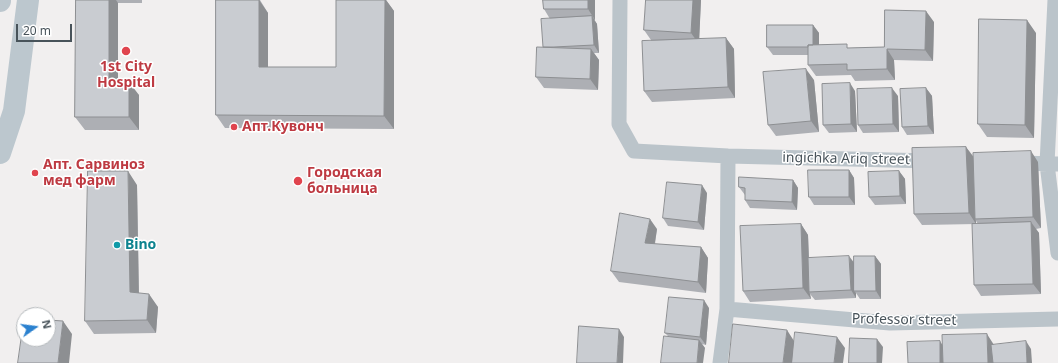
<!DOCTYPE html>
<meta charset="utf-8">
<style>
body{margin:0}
#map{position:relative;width:1058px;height:363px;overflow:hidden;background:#f1efef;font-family:"Noto Sans",sans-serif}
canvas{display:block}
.north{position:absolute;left:16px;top:307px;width:40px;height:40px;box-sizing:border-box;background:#fff;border:1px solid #b6babd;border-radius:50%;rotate:76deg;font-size:11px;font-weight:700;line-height:16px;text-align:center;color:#48535a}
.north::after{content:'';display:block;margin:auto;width:14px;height:18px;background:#2b81cf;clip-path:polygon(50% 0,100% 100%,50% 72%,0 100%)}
.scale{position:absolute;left:16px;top:24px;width:56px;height:18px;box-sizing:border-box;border:2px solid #48535a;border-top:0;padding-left:5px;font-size:12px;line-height:14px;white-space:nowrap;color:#48535a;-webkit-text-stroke:3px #fff;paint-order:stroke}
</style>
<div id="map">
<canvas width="1058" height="363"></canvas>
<div class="north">N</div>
<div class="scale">20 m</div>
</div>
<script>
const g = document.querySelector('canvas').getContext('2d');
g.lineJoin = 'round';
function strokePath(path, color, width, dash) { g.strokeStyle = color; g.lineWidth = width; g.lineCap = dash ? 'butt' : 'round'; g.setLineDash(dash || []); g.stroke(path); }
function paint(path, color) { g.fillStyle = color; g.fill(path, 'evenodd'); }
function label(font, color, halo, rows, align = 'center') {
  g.font = font + ' "Noto Sans",sans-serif'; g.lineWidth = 3; g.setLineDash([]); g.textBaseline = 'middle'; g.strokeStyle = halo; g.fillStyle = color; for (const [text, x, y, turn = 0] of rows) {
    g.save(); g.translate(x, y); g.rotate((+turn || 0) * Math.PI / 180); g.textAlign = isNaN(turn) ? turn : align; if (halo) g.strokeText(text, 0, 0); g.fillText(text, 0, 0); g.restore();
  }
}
strokePath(new Path2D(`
 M620 0 619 124 634 151 728 156 932 161
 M1055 0 1047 164 1058 253
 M1018 163 1058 164
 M727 309 890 323 1058 319
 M720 363 727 309 728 156`), '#bbc4ca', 15);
strokePath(new Path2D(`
 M0 1V0
 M0 153 14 111 28 0`), '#bcc7ce', 22);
paint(new Path2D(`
 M76 0H142V3H118V82L139 95V130H85L75 117Z
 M216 0H260L268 13V67H336V0H386L394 11V129L225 128 216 115Z
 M543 0H595V20H594L597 24 599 53H594L599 60 598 90 544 88 536 77 550 19 544 9Z
 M646 0H701L699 39 726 38 734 49 735 98 652 102 644 91 651 40 644 30Z
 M934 22 933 61 894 60 895 80 855 81 851 75 816 76 808 65V55H773L767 47 813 25 819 33V45L849 48 884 47Z
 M1036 33 1034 138 987 137 978 124Z
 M814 80 819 132 776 136 768 125Z
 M926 88 932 96 934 134 907 135 902 127Z
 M855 91 857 132 829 133 823 125Z
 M898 96 899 132 863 133 858 125Z
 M966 147 973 156 1038 162 1041 228 1036 229 1039 233 1041 294 981 296 974 285 978 224 976 221V224L922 225 914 214Z
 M849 170 854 178 855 205H814L809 197Z
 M899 171 905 179 906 204 875 205 869 197Z
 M793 180 798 188 797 210 750 208 745 200V195L739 187Z
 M137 185 139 293 158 307 156 333 94 334 85 321Z
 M707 193 704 230 668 226 663 218Z
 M801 224 808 235 809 258 854 263 875 256 881 264V299H860L856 293V298L815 300 810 294 811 299 750 302 743 291Z
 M657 229 655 244 701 247 708 258 706 293 619 282 611 271Z
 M709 308 706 345 702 344 705 348 668 336 665 333Z`), '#adafb4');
paint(new Path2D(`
 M109 0H116L118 3V95L109 81Z
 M259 0 268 13V80L259 67Z
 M385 0H386L394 11V129L384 116Z
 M588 0H595V20L588 9Z
 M693 0H701L699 44 691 33Z
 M926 11 934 22 933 61 925 50Z
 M592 16 597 24 599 53 594 45Z
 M1027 20 1036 33 1034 138 1025 125Z
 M813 25 819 33V55L813 47Z
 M726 38 734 49 735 98 728 87Z
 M591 49 599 60 598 90 590 79Z
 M887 49 894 60 895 80 887 69Z
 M806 69 814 80 819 132 811 121Z
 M129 82 139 95V130L129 117Z
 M850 83 855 91 857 132 851 124Z
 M892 88 898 96 899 132 893 124Z
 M926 88 932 96 934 134 928 126Z
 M966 147 974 158 975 219 976 221V224L969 213Z
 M1031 151 1038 162 1041 228 1033 217Z
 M849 170 854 178 855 205 849 197Z
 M128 171 137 185 139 305 130 292Z
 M899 171 905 179 906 204 900 196Z
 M793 180 798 188 797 210 792 202Z
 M702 185 707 193 704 230 698 222Z
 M650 219 657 229 653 254 645 243Z
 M1031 222 1039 233 1041 294 1033 284Z
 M801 224 808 235 810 292H809L810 294 811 299 803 288Z
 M701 247 708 258 706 293 698 282Z
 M849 256 855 264 854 291 856 293V298L851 290Z
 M875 256 881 264V299L876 291Z
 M149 294 158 307 156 333 147 320Z
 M704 300 709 308 706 345 700 337Z
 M63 321 72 334 69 363H58Z
 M619 329 624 337 623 363H617Z
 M787 330 794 341 792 363H783Z
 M987 334 994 345 995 363H988Z
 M837 337 845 348 843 363H834Z
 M877 339 883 347 882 363H877Z
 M699 340 705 348 703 363H697Z
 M940 341 945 349V363H940Z
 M1026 341 1031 349 1032 363H1027Z`), '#8d8f92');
const building = new Path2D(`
 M76 0H109V81L129 82V117H75Z
 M216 0H259V67H336V0H385L384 116 216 115Z
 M543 0H588V9H544Z
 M646 0H693L691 33 644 30Z
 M885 10 926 11 925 50 887 49V69L847 70V64L808 65V45L847 44V48L884 47Z
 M592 16 594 45 554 47H543L541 19Z
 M979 19 1027 20 1025 125 978 124Z
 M767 25H813V45H808V47H767Z
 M726 38 728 87 644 91 642 41Z
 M537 47 591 49 590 79 536 77Z
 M806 69 811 121 768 125 763 72Z
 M850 83 851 124 823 125 822 84Z
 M892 88 893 124 858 125 857 89Z
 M926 88 928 126 902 127 900 89Z
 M966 147 969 213 914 214 912 148Z
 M1031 151 1033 217 975 219 973 153Z
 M808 170H849V197H809Z
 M88 171H128L130 292 149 294 147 320 85 321Z
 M899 171 900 196 869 197 868 172Z
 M739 177 793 180 792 202 745 200V188L739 187Z
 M667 182 702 185 698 222 663 218Z
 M620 213 650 219 645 243 701 247 698 282 611 271Z
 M1031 222 1033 284 974 285 972 224Z
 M801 224 803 288 743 291 740 226Z
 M849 256 851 290 809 292 808 258Z
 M854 256H875L876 291H854Z
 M669 297 704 300 700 337 665 333Z
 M24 318V339H48V320L63 321 58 363H18Z
 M733 324 787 330 783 363H729Z
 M579 326 619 329 617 363H577Z
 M795 332 837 337 834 363H792Z
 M987 334 988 363H943L942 335Z
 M664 336 699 340 697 363H661Z
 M850 338 877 339V363H849Z
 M940 341V363H908L907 342Z
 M1026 341 1027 363H993L991 345Z`);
paint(building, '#c9ccd1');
strokePath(building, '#8d8f92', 1);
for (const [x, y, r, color] of [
 [126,51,5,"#e0444e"],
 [234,127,4,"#e0444e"],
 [35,173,4,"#e0444e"],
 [298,181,5,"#e0444e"],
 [117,245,4,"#0f9aa8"]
]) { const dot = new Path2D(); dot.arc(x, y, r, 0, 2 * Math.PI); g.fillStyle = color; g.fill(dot); strokePath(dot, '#fff', 1.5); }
label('bold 14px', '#be3a42', '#fff', [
 ["1st City",126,67,"center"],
 ["Hospital",126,83,"center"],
 ["Апт.Кувонч",242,127],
 ["Апт. Сарвиноз",43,165],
 ["мед фарм",43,181],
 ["Городская",307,173],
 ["больница",307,189]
], 'left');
label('14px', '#48535a', '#fff', [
 ["ingichka Ariq street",846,159,1],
 ["Professor street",904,320,1]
]);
label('bold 14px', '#0d838f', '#fff', [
 ["Bino",125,245]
], 'left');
</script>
